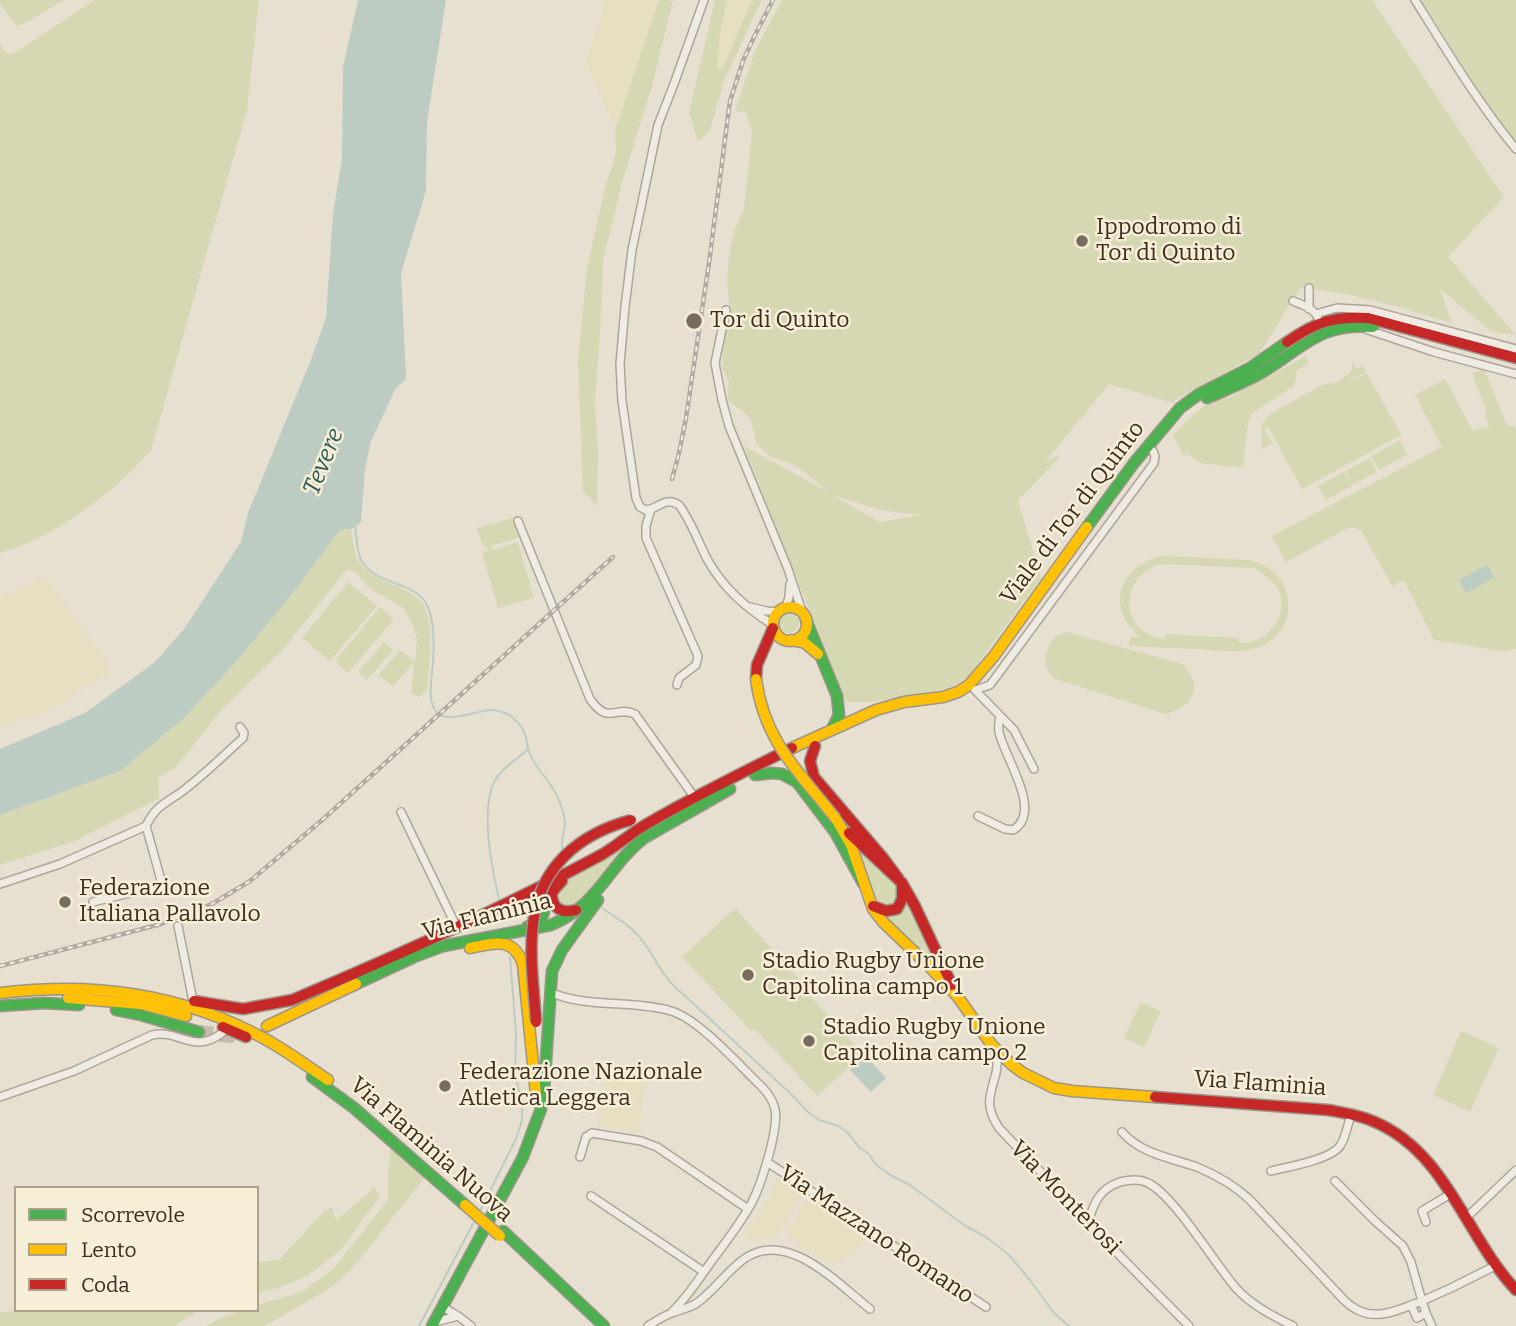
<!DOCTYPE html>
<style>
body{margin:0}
#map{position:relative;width:1516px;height:1326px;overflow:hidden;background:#e7e0d1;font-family:Bitter,serif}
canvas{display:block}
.legend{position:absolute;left:14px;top:1186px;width:245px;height:126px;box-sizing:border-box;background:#f7eed8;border:2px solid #ada18e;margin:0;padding:9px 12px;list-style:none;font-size:21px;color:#3d2e20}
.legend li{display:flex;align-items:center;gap:14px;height:35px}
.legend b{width:35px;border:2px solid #ada18e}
</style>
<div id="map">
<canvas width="1516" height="1326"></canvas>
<ul class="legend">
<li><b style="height:9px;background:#4caf50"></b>Scorrevole</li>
<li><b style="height:9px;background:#ffc107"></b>Lento</li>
<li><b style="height:9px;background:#c62828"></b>Coda</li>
</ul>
</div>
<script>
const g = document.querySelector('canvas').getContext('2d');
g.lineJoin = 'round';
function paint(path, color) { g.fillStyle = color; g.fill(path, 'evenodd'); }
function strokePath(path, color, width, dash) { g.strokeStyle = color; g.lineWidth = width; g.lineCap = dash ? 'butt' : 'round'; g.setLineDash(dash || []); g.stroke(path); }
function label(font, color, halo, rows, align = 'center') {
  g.font = font + ' Bitter,serif'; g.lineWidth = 5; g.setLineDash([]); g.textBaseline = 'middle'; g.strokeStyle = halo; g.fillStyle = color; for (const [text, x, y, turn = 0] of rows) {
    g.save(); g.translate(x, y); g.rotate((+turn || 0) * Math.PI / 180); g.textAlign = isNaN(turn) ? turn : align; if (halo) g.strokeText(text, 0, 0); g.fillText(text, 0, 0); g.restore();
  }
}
paint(new Path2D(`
 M606 0H659L615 130 586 61Z
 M727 0H752L723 66 716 71 720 33Z
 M43 578 48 579 109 665 108 674 52 709 0 727V596Z
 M607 1073 646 1076 638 1134 597 1126Z
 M784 1179 802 1191V1196L779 1234 774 1238 754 1241 748 1239 746 1234 774 1187 780 1180Z
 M811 1200 865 1238V1243L838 1262H832L815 1256 790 1238 787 1231 806 1202Z`), '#e6dfc2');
paint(new Path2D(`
 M0 0H64L27 22 17 26 0 4Z
 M95 0H259L247 110 151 450C115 492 54 538 0 553V44L6 54H13Z
 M659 0H673L652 86 621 186 603 261 601 318 595 402 598 451 597 506 583 492 578 359 587 268 605 188 616 153 615 130Z
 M715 0H727L720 33 717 70 723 66 752 0H762L725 78 710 130 698 142 689 113Z
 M782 0H1372L1504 197 1448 257 1516 335 1492 332 1440 289 1452 323C1403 309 1352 291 1300 288L1259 354 1177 399 1173 403 1109 384 1045 462 1058 455 1060 457 1018 500 1041 578 968 677 950 688 873 702H846L744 446 830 493 803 471 790 463 770 456 756 444C752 416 750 416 727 400L729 382 723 370 722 345 730 317 727 278 730 248 735 229 744 209 752 133 746 112 735 111 754 53ZM832 495 880 510 921 515 880 522Z
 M1421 0H1516V143L1494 115Z
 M1306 356 1309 363 1297 371 1294 386 1251 414C1245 428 1246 452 1243 468L1200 463 1188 454 1184 456 1173 436C1190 415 1201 407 1225 395L1228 398Z
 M1353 362 1357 369 1363 366 1366 372 1337 389 1367 373 1401 435 1302 489 1268 427 1264 429 1273 445H1269L1262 450V424L1267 416 1322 385 1338 382 1351 371Z
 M1484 369 1507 425 1516 428V649L1500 651 1434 640 1404 580 1392 586 1361 530 1350 527 1286 562 1272 536 1442 447 1415 395 1445 379 1473 431 1489 427 1485 413 1487 411 1474 380 1473 373Z
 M1400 440 1407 455 1379 470 1371 456Z
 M1370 458 1377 472 1352 485V486L1326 500 1318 486 1344 472 1351 484 1345 471Z
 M516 517 522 537 491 546 492 550 518 542 534 598 498 608 482 553 488 551 487 546H483L477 528Z
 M351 529C353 538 354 552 358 560 371 585 418 585 426 610 434 635 429 664 427 690L419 697 411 693 414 662 393 687 378 675 400 650 415 661 417 640 413 625 402 607 369 588 356 572 347 569 282 651 239 692 217 715 176 767 158 778 159 798 75 841 0 865V815L120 771 296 589 340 530Z
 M1161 556 1249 560C1267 564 1283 576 1287 595 1289 605 1289 617 1283 626 1264 660 1227 650 1194 649 1172 648 1151 647 1129 646L1130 637H1140C1105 607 1119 567 1161 556ZM1160 564 1254 568C1262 573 1270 578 1276 586 1293 612 1268 645 1239 643L1238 638 1167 634 1165 639C1119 633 1118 578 1160 564Z
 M348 582 377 606 330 661 302 638Z
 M380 607 394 619 348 673 335 661Z
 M779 623a10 10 0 1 1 20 0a10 10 0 1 1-20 0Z
 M1067 632 1182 664C1204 686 1195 707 1165 714L1053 678 1046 667V655L1049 645 1056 636Z
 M384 642 393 650 367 680 358 672Z
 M632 841 614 859 586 896 577 904 569 907 561 905 555 898 566 880Z
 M859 849 897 885 898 900 891 907 877 903C868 886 864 867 859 849Z
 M906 895 939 968H937L882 914Z
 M735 908 803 983 783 1003 801 986 863 1054 817 1096 755 1029 751 1031 682 957Z
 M1141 1002 1161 1011 1144 1047 1124 1038Z
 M1461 1031 1499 1048 1470 1112 1433 1095Z
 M391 1149 425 1177 352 1269 338 1282 320 1294 264 1326H206C223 1316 238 1310 257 1310V1305L302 1292 335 1267 388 1200V1174Z
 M374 1188 380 1196 341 1250 307 1276 278 1288 257 1292V1262L279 1260 325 1210 333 1207 334 1217 338 1219Z
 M19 1310H200L174 1326H0V1313Z`), '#d6d7b3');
paint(new Path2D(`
 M358 0H446L427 122 426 191 401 273 406 379 396 388 371 441 365 469 361 522 351 529 340 530 296 589 240 657 184 718 120 771 0 815V749L85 713 155 662 184 629 241 542 248 513 312 357 326 317 333 213 342 159 343 67Z
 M1487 565 1494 577 1466 593 1459 580Z
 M866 1056 886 1078 871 1092 850 1070Z`), '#bcccc2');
strokePath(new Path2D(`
 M355 526C357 537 356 551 362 562 378 587 419 580 429 610 434 623 434 648 433 663 432 676 426 704 438 714 449 722 478 711 490 710 501 710 512 715 518 723 527 732 526 741 529 752 535 768 544 774 552 787 558 796 564 812 565 822 565 831 561 839 562 849
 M499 899C492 869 480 808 495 780 502 768 517 759 527 750
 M602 908C616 918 632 926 642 940 656 959 664 980 683 994L792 1095 808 1112 819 1120 838 1126 847 1132 860 1148 870 1155 873 1161 879 1167 892 1176 910 1185 964 1225 986 1237 1008 1254 1030 1280 1054 1313 1069 1326
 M480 1211 516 1139 522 1120V1102L515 1076 516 1033 510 957
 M419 1326 474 1222`), '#bcccc2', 2);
strokePath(new Path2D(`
 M199 1032 230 1036 247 1034`), '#c5bcae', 14, [14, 7]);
const street = new Path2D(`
 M704 0 674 84 658 125 632 250 625 307 620 364 622 401 636 498 640 507 646 510C659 509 664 496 679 505 691 521 698 541 707 559 724 589 744 606 773 625
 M1415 0C1447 51 1478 103 1516 149
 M1309 288V309
 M1293 301C1302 305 1314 308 1318 318
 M726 310 715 363 722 400 729 426 788 569 803 614
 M1316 314 1337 308 1370 310 1516 349
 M1368 330 1434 352 1516 374
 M651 509 646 526V538L698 656 696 665 679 678 677 685
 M518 521 590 699C609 726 615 705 635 714L695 798
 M750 607 767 611 778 612
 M786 607 789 597 790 584
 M1034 769 1014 730 975 690 990 685 1154 463 1155 456 1153 451 1147 447
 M401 812 457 928
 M978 816 1005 829 1013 830C1044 812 1004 757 999 732 998 727 999 721 1000 716
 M146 826 164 891
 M0 884 60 864 146 826C158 801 171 802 189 786 208 771 225 754 243 738L244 733 240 727
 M93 902 162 885
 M178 926 193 1001
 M550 992C583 1008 635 1000 671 1011 699 1019 739 1065 761 1086 768 1093 773 1100 775 1109 779 1129 761 1186 751 1204 740 1224 725 1243 711 1262 698 1280 687 1298 671 1313
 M996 1050C997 1058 998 1066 996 1073 990 1096 984 1105 999 1128L1123 1259 1189 1326
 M0 1097 74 1071 152 1035C180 1029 193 1055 222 1033
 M1122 1132C1141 1154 1171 1158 1197 1167 1216 1175 1234 1185 1249 1199L1344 1300C1369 1325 1393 1312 1422 1301L1426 1313 1417 1318 1411 1305
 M580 1157 586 1137 592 1133 641 1141 657 1147 748 1209
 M767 1162 986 1307
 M1271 1171C1287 1167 1330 1160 1340 1146 1346 1137 1348 1124 1351 1114
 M1335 1181 1375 1221 1403 1246 1411 1262 1422 1301 1451 1288 1495 1266
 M591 1196 704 1272
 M1466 1218 1516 1170
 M1088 1222C1094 1203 1099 1189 1120 1182 1128 1180 1138 1179 1146 1182 1173 1193 1214 1263 1236 1288 1251 1305 1273 1316 1293 1326
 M1426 1222 1422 1211 1452 1193
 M443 1307 458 1316 471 1326
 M1426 1313 1432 1326
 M435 1322 458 1316
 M648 1326C656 1321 663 1316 672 1313 680 1310 689 1308 697 1303 714 1291 727 1271 744 1259 787 1228 838 1284 870 1309`);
const fast = new Path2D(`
 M1207 398C1225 390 1244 383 1261 373 1303 348 1320 322 1373 327
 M1087 527 1134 463 1180 408 1199 394 1250 368 1287 342
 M806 620 837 696 839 715 832 729
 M755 775 772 773 782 774 797 782 835 832 863 883
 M527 927 541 920 544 912 539 901 530 899
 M356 984 414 957 443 946 551 925C600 904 607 867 644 838L730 789
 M0 1006 44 1003 79 1005
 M116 1010 141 1015 199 1032
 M312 1077 354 1108 465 1205
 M536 1122 541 1109 544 1090 552 971 562 950 598 900
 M503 1231 604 1326
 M432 1326 523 1157 536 1122`);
const slow = new Path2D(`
 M773 624a17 17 0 1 1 34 0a17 17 0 1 1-34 0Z
 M792 640 805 643 818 654
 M792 748 876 710 904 702 943 697 958 692 969 685 994 656 1087 527
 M836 819 851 845 873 909 883 922 928 965 958 997 991 1044 1011 1064 1023 1073 1054 1088 1072 1091 1155 1097
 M470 948C494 943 513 936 523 964L536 1094
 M0 993C94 982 181 993 265 1039 287 1051 307 1066 328 1080
 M68 998 141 1004 186 1016
 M267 1026 356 984`);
const jam = new Path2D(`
 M1287 342C1316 322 1333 316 1368 318L1516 358
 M756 679 757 665 773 628
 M815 746 810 761 814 777 884 859 898 878
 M849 833 902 883 915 906 952 985
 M562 881 552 892C551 908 561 914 576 910
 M873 906 886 911 897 909 902 899V886
 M292 1000C397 956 501 909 601 855 617 846 630 834 645 825 693 797 743 772 792 748
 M194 1001 243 1009 292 1000
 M223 1027 246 1037
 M1155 1097 1328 1110C1344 1113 1360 1115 1375 1122 1447 1153 1466 1237 1516 1290`);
strokePath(street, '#ada599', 10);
strokePath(fast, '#9c958a', 13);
strokePath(slow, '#9c958a', 13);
strokePath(jam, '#9c958a', 13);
strokePath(street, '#efebe3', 7);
strokePath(fast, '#4caf50', 10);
strokePath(slow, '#ffc107', 10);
strokePath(jam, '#c62828', 10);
const rail = new Path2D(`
 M672 479 679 453 686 418 709 263 730 101 743 61 754 37 773 0
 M0 966 161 924 212 904 250 881 321 821 613 557`);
strokePath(rail, '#afaaa2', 4.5);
strokePath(rail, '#f7eed8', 2, [5]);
const slowBridge = new Path2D(`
 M756 679C764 741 799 772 836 819
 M465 1205 500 1236`);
const jamBridge = new Path2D(`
 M536 1022C534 989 529 956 533 924 539 867 579 834 631 820`);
strokePath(slowBridge, '#9c958a', 13, []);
strokePath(jamBridge, '#9c958a', 13, []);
strokePath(slowBridge, '#ffc107', 10);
strokePath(jamBridge, '#c62828', 10);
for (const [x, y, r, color] of [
 [1082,241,7,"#786c5e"],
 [694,321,9,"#786c5e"],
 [65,902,7,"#786c5e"],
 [748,975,7,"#786c5e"],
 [809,1041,7,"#786c5e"],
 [445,1086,7,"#786c5e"]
]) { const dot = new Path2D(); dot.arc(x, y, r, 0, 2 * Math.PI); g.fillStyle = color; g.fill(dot); strokePath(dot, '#f7eed8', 2.5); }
label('23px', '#3d2e20', '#f7eed8', [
 ["Ippodromo di",1096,228],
 ["Tor di Quinto",1096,254],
 ["Tor di Quinto",710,321],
 ["Federazione",79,889],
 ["Italiana Pallavolo",79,915],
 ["Stadio Rugby Unione",762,962],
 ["Capitolina campo 1",762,988],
 ["Stadio Rugby Unione",823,1028],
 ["Capitolina campo 2",823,1054],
 ["Federazione Nazionale",459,1073],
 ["Atletica Leggera",459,1099]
], 'left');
label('23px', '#3d2e20', '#f7eed8', [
 ["Viale di Tor di Quinto",1073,513,-53],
 ["Via Flaminia",487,917,-14],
 ["Via Flaminia",1260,1084,4],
 ["Via Flaminia Nuova",431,1150,41],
 ["Via Monterosi",1065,1198,46],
 ["Via Mazzano Romano",876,1235,34]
]);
label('italic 24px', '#2f5d5a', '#f7eed8', [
 ["Tevere",324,462,-68]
]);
</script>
